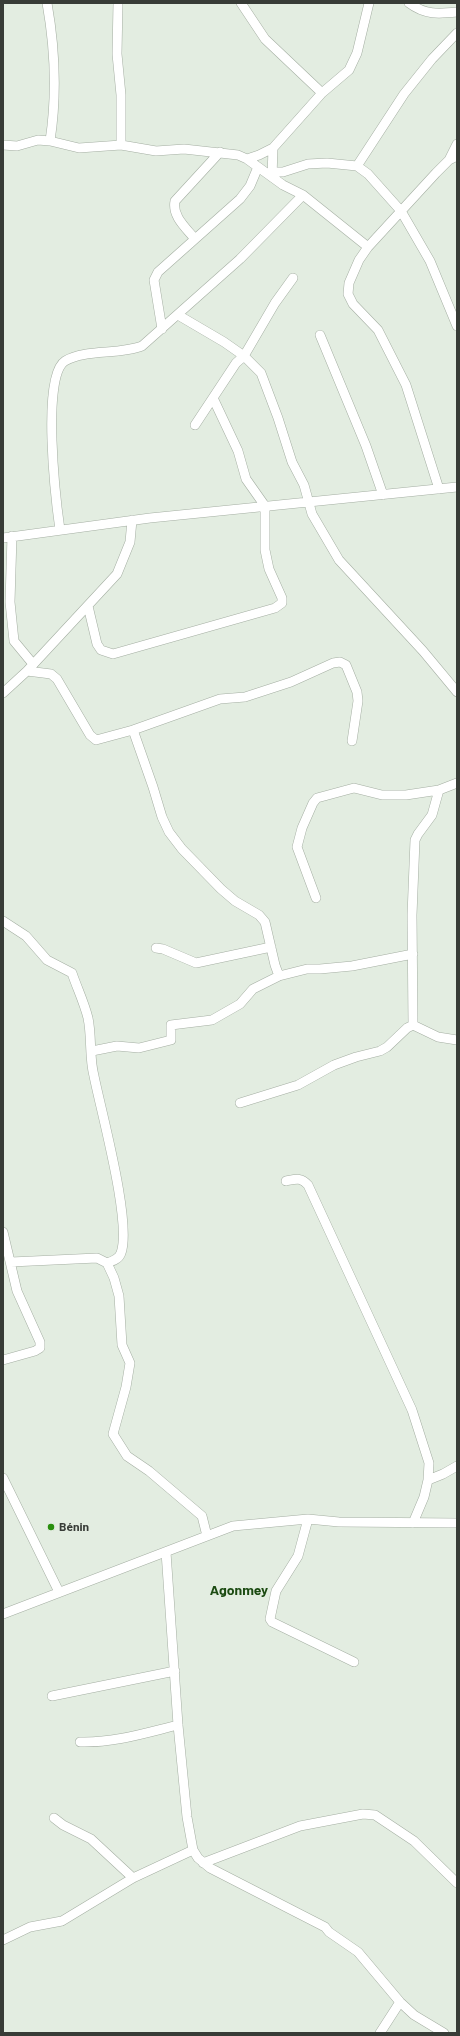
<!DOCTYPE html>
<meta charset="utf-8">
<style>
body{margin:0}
#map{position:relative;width:460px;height:2036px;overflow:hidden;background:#e3ede1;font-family:Barlow,sans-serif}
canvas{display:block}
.frame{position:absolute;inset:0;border:4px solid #383c37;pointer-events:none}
</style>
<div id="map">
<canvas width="460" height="2036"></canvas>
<div class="frame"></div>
</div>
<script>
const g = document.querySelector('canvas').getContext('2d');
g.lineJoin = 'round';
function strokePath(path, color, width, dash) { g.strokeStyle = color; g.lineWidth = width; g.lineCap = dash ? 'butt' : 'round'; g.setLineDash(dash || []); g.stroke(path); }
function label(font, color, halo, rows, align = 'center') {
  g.font = font + ' Barlow,sans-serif'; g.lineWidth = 4; g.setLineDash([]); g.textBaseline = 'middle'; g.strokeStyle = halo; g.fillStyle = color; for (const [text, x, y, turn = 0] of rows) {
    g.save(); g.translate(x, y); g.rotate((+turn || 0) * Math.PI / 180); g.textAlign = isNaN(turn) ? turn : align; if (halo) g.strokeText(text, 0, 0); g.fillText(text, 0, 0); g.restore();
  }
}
const street = new Path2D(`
 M47 3C55 48 57 95 50 141
 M118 3 117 54 121 95V145
 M241 3 265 39 322 93 273 148 259 155 247 159
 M409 3C425 15 438 14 457 12
 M322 93 349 70 357 53 369 3
 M3 145 17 146 38 140 50 141 79 148 121 145 156 151 184 149 238 155 247 159 283 185 303 195 368 247 436 173 449 160 457 156
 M449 160 457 144
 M357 166 404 94 432 59 457 33
 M274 172H283L308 164 327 163 357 166 368 174 401 211 430 261 457 326
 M272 177 273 148
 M195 239C185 227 172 216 175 201L220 152
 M368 247 359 260 349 283 348 294 353 304 378 330 406 385 439 489
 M293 278 275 303 244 356 261 373 278 418 292 462 304 485 312 514 339 560 423 651 457 692
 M178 315 224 342 244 356 236 363 195 425
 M162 329 154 280 158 272 240 199 250 186 258 167
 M320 335 366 446 383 495
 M60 530C56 502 41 376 65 361 85 349 119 355 142 346L240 259 303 195
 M12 536 10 602 14 641 33 664
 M3 538 150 518 457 487
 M88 606 97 644 101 650 113 654 275 608 282 603V598L269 569 265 550V506L246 479 238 451 213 398
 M27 671 51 674 57 679 90 735 96 740 133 730 220 699 245 697 291 682 333 663 340 662 346 665 357 692 358 701 352 741
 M3 693 27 671 117 574 130 542 132 520
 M133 730 153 787 162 817 169 832 182 849 221 889 235 901 259 915 265 922 275 965 279 976 307 969H320L352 966 413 954
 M439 790 432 815 418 834 415 840 412 915 413 1025 438 1037 457 1040
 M316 898 297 847 302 828 313 803 317 798 354 788 382 795H406L439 790 457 783
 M3 921 26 936 47 960 72 973C77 988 84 1002 88 1018 92 1037 89 1057 94 1076 101 1111 132 1223 121 1253 119 1259 113 1261 107 1263
 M156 948 163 949 196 963 271 947
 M92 1051 117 1046 139 1048 171 1040V1025L212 1020 240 1004 253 989 279 976
 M240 1103 298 1085 334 1065 356 1057 380 1051 387 1047 407 1028 413 1025
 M286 1181C296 1179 301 1177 308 1185L412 1410 429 1463 428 1480
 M3 1232 17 1291 40 1342V1348L35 1351 3 1360
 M11 1262 97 1258 107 1263 114 1278 119 1296 122 1345 130 1363 126 1387 113 1434 127 1456 149 1471 202 1516 207 1536
 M3 1478 59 1592
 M308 1519 298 1556 276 1591 270 1619 272 1622 354 1662
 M413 1523 424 1497 428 1480 443 1474 457 1466
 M166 1552 178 1725 187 1817 193 1850 198 1858 210 1868 325 1927 329 1932 358 1952 400 2002 414 2015 444 2033
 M3 1614 233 1526 308 1519 339 1522 457 1523
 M52 1696 175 1671
 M80 1742C114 1743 145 1733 178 1725
 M54 1818 63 1825 91 1839 133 1878
 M203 1863 300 1826 363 1814 375 1815 414 1841 457 1883
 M3 1940 30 1927 62 1921 133 1878 193 1850
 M380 2033 400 2002`);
strokePath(street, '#a4aea2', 10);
strokePath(street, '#fff', 9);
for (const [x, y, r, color] of [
 [51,1527,4,"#298f0e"]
]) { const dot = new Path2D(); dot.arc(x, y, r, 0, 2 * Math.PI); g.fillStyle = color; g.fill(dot); strokePath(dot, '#e3ede1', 1.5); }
label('bold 12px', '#383c37', '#e3ede1', [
 ["Bénin",59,1527]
], 'left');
label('bold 14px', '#1c4b12', '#e3ede1', [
 ["Agonmey",239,1590]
]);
</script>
